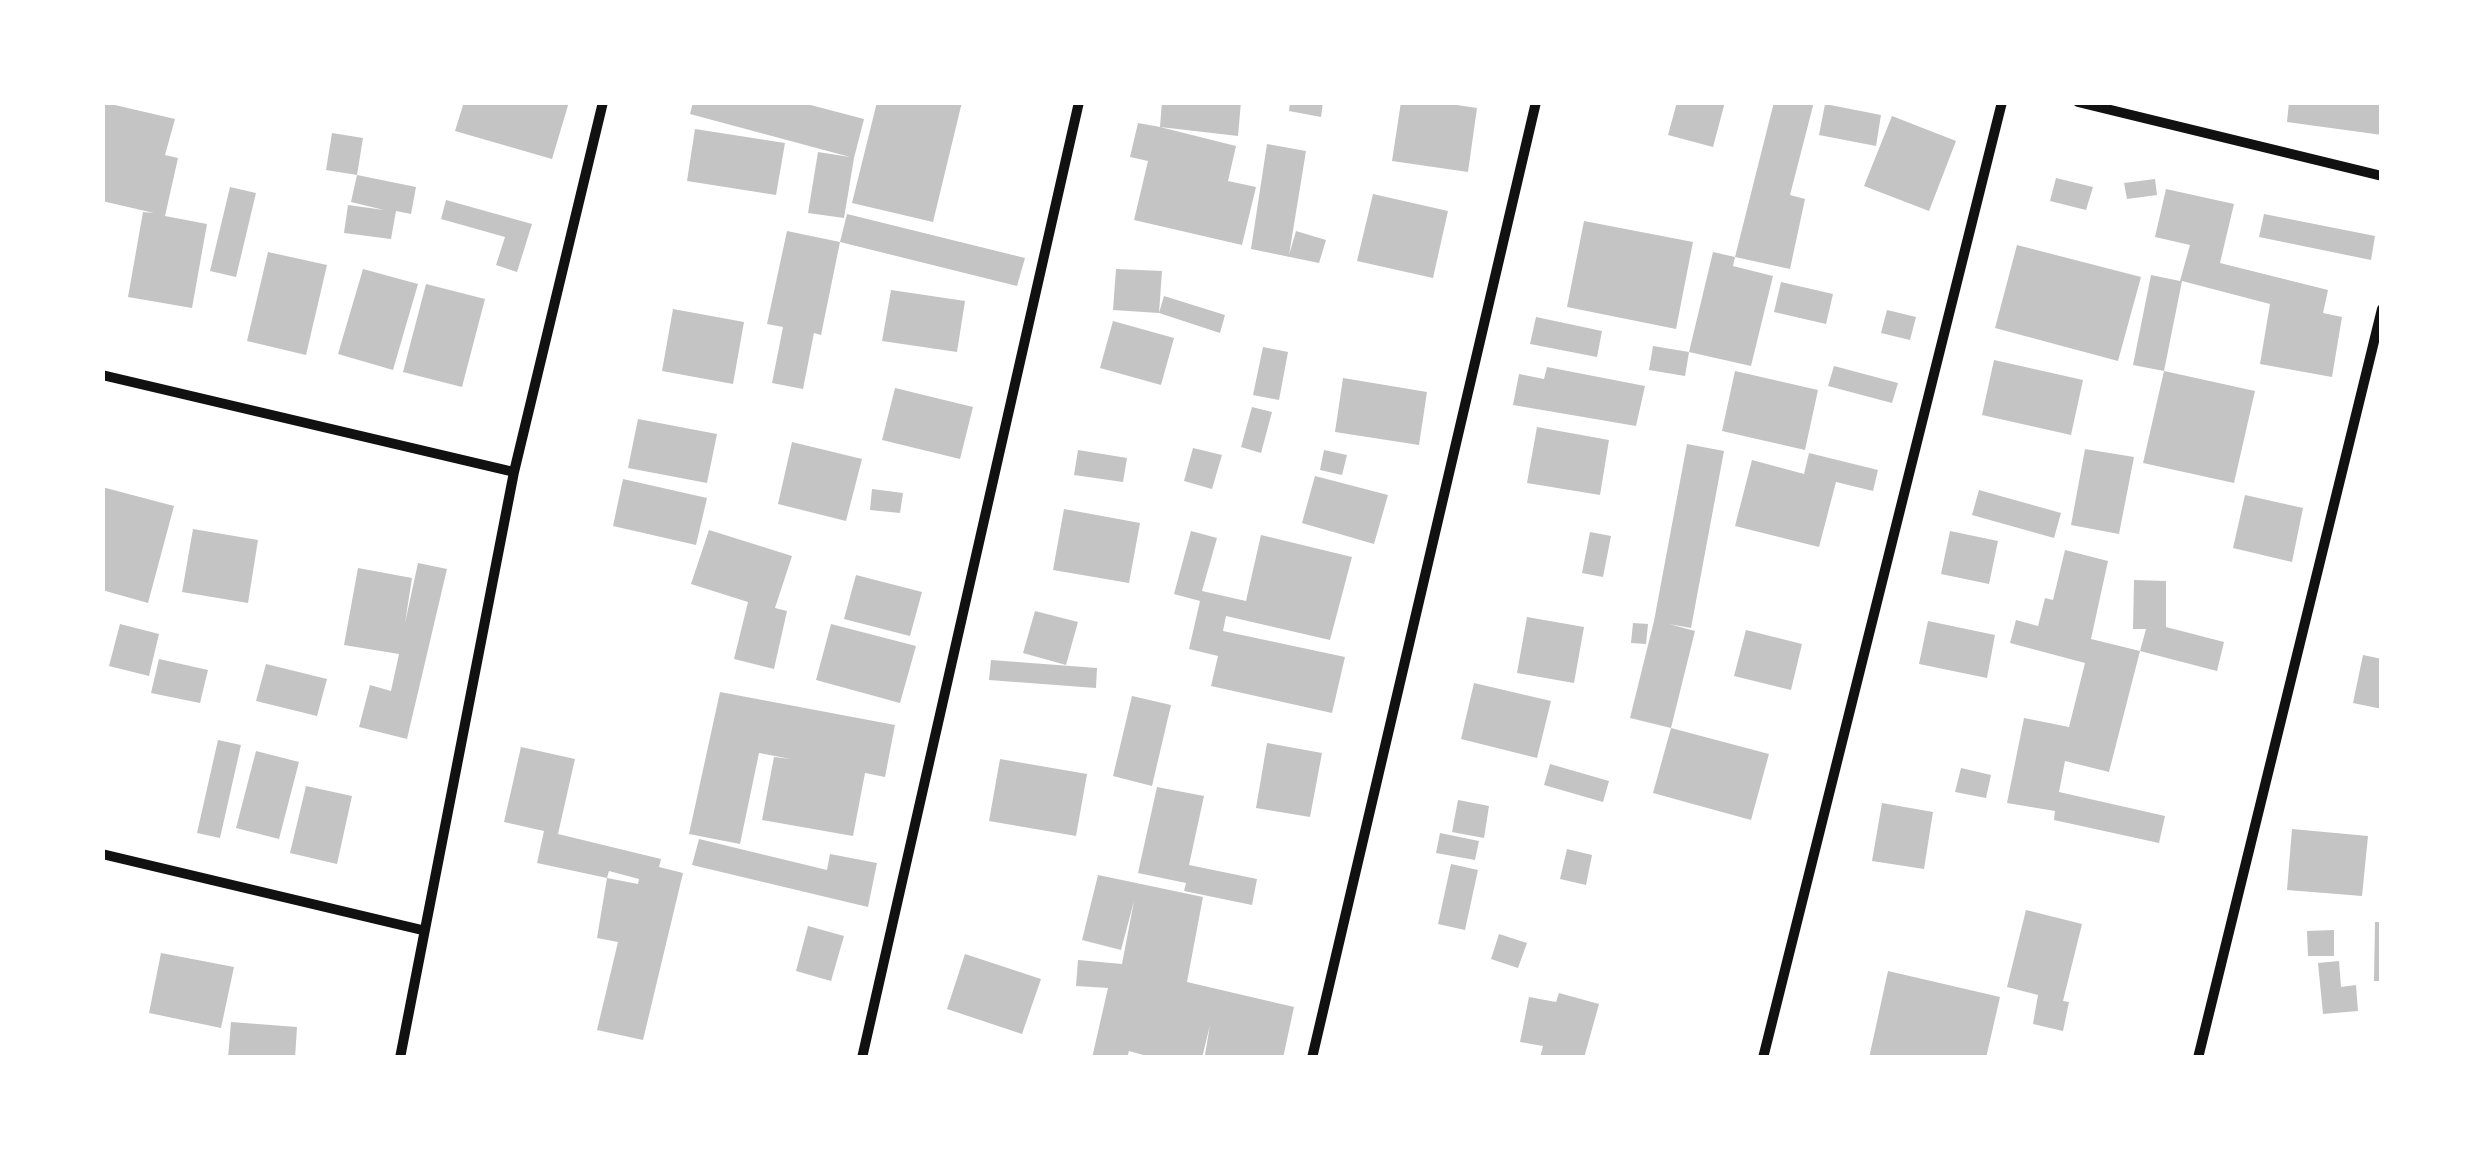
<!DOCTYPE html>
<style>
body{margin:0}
#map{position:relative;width:2484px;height:1160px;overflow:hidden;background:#fff;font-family:"Noto Sans",sans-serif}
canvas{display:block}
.frame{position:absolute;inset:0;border:105px solid #fff;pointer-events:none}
</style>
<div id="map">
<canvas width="2484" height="1160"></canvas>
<div class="frame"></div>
</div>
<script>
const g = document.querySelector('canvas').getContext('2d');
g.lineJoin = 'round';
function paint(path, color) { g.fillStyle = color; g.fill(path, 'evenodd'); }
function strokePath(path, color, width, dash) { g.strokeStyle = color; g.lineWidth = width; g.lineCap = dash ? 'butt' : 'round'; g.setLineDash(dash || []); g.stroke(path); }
paint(new Path2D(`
 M102 102 175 119 165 155 178 158 165 216 207 224 192 308 128 297 143 212 154 213 102 201Z
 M464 102H569L552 159 455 131Z
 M693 102H799L864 119 854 158 844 218 808 213 818 152 850 157 690 114Z
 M877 102H962L933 222 852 203Z
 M1162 102H1241L1238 136 1160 127 1236 146 1228 181 1256 187 1242 245 1134 220 1148 161 1130 157 1138 123 1160 127Z
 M1290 102H1323L1321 117 1289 111Z
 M1401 102H1437L1477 108 1468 172 1392 161Z
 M1677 102H1725L1713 147 1668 135Z
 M1774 102H1814L1790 195 1805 199 1790 269 1735 257 1733 266 1773 276 1751 366 1689 352 1713 252 1735 257Z
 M2289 102H2382V135L2287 122Z
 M1825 104 1881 115 1876 146 1819 135Z
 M1892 116 1956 141 1929 211 1864 186Z
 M695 129 785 143 776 195 687 181Z
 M332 133 363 138 357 175 326 170Z
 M1267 144 1306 151 1289 255 1296 231 1326 240 1319 263 1251 249Z
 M357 175 416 187 411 214 396 211 391 239 344 233 348 205 384 210 351 202Z
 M2056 178 2093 187 2086 210 2050 201Z
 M2155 179 2157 195 2127 199 2124 183Z
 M230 187 256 193 236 277 210 271Z
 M2166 189 2234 204 2220 263 2328 290 2323 313 2342 317 2332 377 2260 364 2270 304 2182 281 2164 371 2133 365 2151 275 2180 281 2190 245 2155 237Z
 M1373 194 1448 211 1433 278 1357 261Z
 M446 200 532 224 517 272 496 265 505 237 441 219Z
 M847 214 1025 258 1017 286 840 242Z
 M2264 214 2375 236 2371 260 2259 237Z
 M1584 221 1693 242 1676 329 1567 307Z
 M787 231 840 242 821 335 814 333 803 389 772 383 783 327 767 324Z
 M2017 245 2141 277 2118 361 1995 328Z
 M268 252 327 265 306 355 247 341Z
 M363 269 418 284 393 370 338 354Z
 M1116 269 1162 271 1159 313 1113 310Z
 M1781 282 1833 294 1826 324 1774 312Z
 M426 284 485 299 462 387 403 372Z
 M891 290 965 301 957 352 882 341Z
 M1164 296 1225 315 1220 333 1159 313Z
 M673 309 744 322 733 384 662 371Z
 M1887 310 1916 317 1910 340 1881 333Z
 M1536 317 1602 331 1597 357 1530 344Z
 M1113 321 1174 338 1161 385 1100 368Z
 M1653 346 1689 352 1685 376 1649 370Z
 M1263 347 1288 352 1279 400 1253 395Z
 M1994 360 2083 380 2071 435 1982 415Z
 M1834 366 1898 383 1892 403 1828 386Z
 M1547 367 1645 386 1636 426 1513 405 1519 374 1544 379Z
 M1735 371 1818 390 1805 450 1722 431Z
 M2164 371 2255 391 2234 483 2143 463Z
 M1343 378 1427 392 1419 445 1335 432Z
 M895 388 973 407 960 459 882 440Z
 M1252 407 1272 412 1261 453 1241 447Z
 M638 419 717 434 707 483 628 468Z
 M1537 427 1609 440 1600 495 1527 483Z
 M792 442 862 459 846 521 778 504Z
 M1687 444 1724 451 1691 628 1669 624 1695 631 1671 728 1630 718 1654 621Z
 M1193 448 1222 455 1212 489 1184 481Z
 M2085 449 2134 457 2119 534 2071 525Z
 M1078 450 1127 458 1123 482 1074 475Z
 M1324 450 1347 455 1342 475 1320 470Z
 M1809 453 1878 470 1873 491 1836 482 1819 547 1735 526 1752 460 1804 474Z
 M1315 476 1388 495 1374 544 1302 523Z
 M623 479 707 498 696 545 613 526Z
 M102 487 174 506 148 603 102 590Z
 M872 489 903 493 900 513 870 510Z
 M1979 490 2061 513 2054 538 1972 515Z
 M2245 495 2303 508 2292 562 2233 548Z
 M1064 509 1140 523 1129 583 1053 570Z
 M193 529 258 540 248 603 182 592Z
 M709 530 792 556 775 608 787 611 774 669 734 659 748 602 691 584Z
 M1191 531 1217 538 1202 591 1246 601 1261 535 1352 557 1330 640 1226 616 1223 631 1345 657 1332 713 1211 686 1218 656 1189 649 1200 601 1174 594Z
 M1950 531 1998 541 1989 584 1941 574Z
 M1590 532 1611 536 1603 577 1582 573Z
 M2065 550 2108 561 2091 639 2140 651 2109 772 2065 761 2059 792 2165 816 2159 843 2054 820 2055 811 2007 803 2024 718 2069 727 2085 663 2010 643 2016 620 2038 626 2045 598 2053 600Z
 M418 563 447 569 407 739 359 727 370 685 391 691 399 654 344 645 358 568 412 578 405 623Z
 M856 575 922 592 910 636 844 619Z
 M2134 580 2166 581V627L2224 642 2217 671 2140 651 2146 629H2133Z
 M1035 611 1078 622 1066 665 1023 653Z
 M1527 617 1584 627 1574 683 1517 673Z
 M1928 621 1995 635 1987 678 1919 664Z
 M1633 623 1648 624 1646 644 1631 643Z
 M120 624 159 634 149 676 109 666Z
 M831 624 916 646 900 703 816 680Z
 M1746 630 1802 644 1791 690 1734 676Z
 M2363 655 2382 659V709L2353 703Z
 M159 659 208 670 200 703 151 693Z
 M991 660 1097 668 1096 688 989 680Z
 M266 664 327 679 317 716 256 701Z
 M1474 683 1551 701 1537 758 1461 739Z
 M720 692 895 725 885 777 865 773 853 836 762 820 774 757 791 759 759 753 740 844 689 834Z
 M1132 696 1171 705 1152 786 1113 776Z
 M1671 728 1769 754 1751 820 1653 793Z
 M218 740 241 745 220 838 197 833Z
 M1267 743 1322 753 1310 817 1256 808Z
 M521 747 575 759 558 834 661 859 659 867 683 873 643 1040 597 1030 618 942 597 938 607 878 638 884 639 879 609 871 607 878 537 863 544 831 504 822Z
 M256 751 299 762 279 839 236 828Z
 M1000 759 1087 774 1076 836 989 821Z
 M1550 764 1609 781 1603 802 1544 785Z
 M1961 768 1991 775 1986 798 1955 792Z
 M306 786 352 796 337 864 290 853Z
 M1157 787 1204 796 1189 865 1257 879 1252 905 1184 891 1186 883 1138 873Z
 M1458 800 1489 806 1484 838 1452 832Z
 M1882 803 1933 812 1924 869 1872 861Z
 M2292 829 2368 836 2362 896 2287 890Z
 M1440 833 1479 841 1475 860 1436 853Z
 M699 839 827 870 830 854 877 863 868 907 692 865Z
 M1567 849 1592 855 1586 885 1560 879Z
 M1451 864 1478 870 1465 930 1438 924Z
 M1098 875 1203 897 1187 982 1294 1007 1283 1058 1205 1055 1210 1025 1202 1058H1154L1129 1051 1127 1058H1092L1108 988 1076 986 1078 960 1122 964 1134 901 1121 950 1082 940Z
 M2026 910 2082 924 2063 1001 2069 1002 2063 1031 2033 1024 2038 995 2007 987Z
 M2375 922H2382V981H2374Z
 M808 926 844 936 831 981 796 971Z
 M2334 930V956H2308L2307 931Z
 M1499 934 1527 943 1518 968 1491 959Z
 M161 953 234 967 221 1028 149 1013Z
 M965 954 1041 979 1022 1034 947 1009Z
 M2339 961 2341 987 2356 985 2358 1011 2323 1014 2318 963Z
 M1888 971 2000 997 1986 1058H1869Z
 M1559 993 1599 1004 1584 1058H1540L1543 1046 1520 1042 1529 997 1556 1002Z
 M231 1022 297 1027 295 1058H228Z`), '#c4c4c4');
strokePath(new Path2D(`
 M2078 102 2382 176
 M102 375 514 472
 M102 854 422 930
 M400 1058 514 472 603 102
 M862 1058 1079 102
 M1312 1058 1536 102
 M1763 1058 2002 102
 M2198 1058 2382 309`), '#111', 10);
</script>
